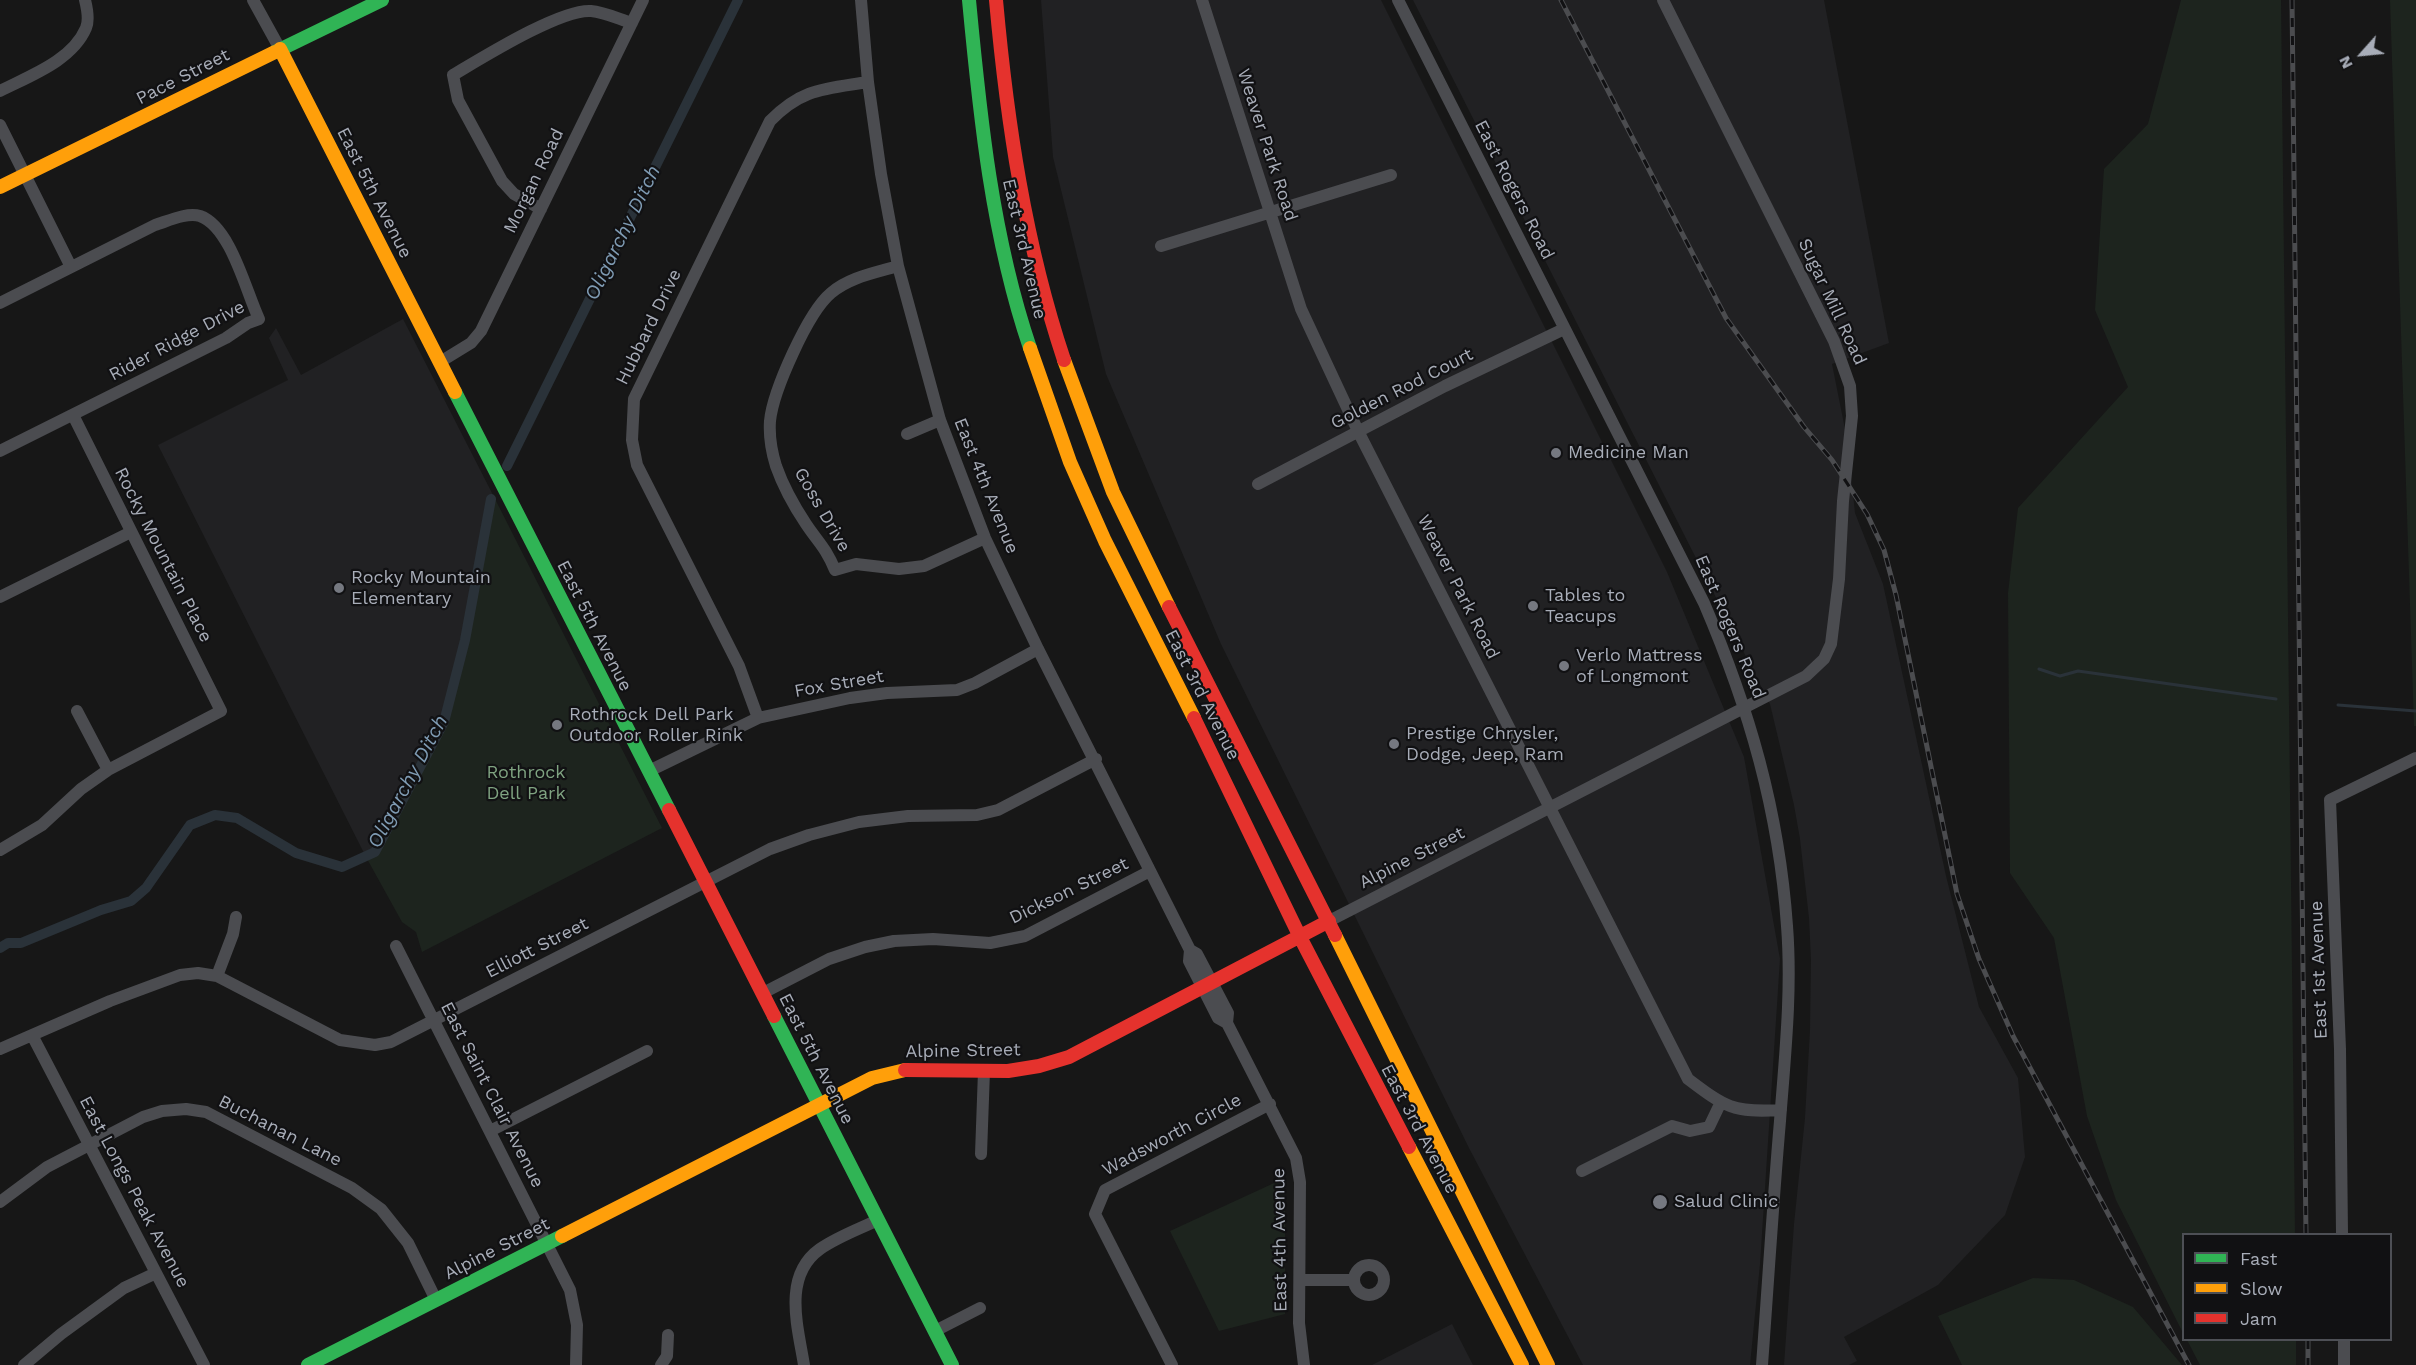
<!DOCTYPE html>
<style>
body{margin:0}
#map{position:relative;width:2416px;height:1365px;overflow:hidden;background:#171717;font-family:"Work Sans",sans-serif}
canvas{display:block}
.legend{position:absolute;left:2182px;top:1233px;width:210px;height:108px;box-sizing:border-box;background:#111113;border:2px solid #4d4f55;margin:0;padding:8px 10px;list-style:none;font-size:18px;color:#a8adb8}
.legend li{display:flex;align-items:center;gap:12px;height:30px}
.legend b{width:30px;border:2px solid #4d4f55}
.north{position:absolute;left:2332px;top:24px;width:60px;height:60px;-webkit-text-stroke:4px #111113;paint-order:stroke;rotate:243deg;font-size:16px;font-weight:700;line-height:24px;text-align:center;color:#a8adb8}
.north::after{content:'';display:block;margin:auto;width:21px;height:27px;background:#a8adb8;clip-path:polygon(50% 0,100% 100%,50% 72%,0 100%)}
</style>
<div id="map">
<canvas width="2416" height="1365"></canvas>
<ul class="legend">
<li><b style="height:8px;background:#30b455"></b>Fast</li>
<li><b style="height:8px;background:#ff9f0a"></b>Slow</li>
<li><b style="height:8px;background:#e5322d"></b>Jam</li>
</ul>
<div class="north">N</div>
</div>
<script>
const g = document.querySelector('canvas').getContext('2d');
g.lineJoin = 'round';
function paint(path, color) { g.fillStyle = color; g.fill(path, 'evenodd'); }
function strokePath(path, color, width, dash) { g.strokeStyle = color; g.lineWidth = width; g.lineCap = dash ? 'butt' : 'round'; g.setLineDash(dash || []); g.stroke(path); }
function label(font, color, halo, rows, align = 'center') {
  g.font = font + ' "Work Sans",sans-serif'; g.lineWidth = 4.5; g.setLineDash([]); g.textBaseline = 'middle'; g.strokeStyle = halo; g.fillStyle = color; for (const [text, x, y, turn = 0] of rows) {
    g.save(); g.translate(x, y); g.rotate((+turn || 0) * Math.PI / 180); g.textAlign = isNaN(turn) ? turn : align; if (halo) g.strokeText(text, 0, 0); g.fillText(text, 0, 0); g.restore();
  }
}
paint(new Path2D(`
 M1041 0H1381L1667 572 1744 757 1780 959 1760 1264 1750 1365H1583L1469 1148 1221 644 1106 374 1053 157Z
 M1413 0H1824L1889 343 1832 364 1847 439 1855 513 1883 584 1946 876 1979 1007 2018 1078 2025 1157 2005 1215 1938 1285 1844 1337 1857 1361 1849 1365H1784L1794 1224 1805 1118 1810 1030 1811 960 1809 918 1800 839 1794 805 1770 704Z
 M403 319 493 495 465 640 444 722 375 852 366 857 158 445 288 380 269 338 276 328 301 375Z
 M1452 1324 1473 1365H1372Z`), '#212123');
paint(new Path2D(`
 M2181 0H2281L2295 1234H2184L2183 1333 2116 1200 2087 1116 2054 938 2010 873 2008 593 2018 508 2128 387 2095 310 2104 169 2148 124Z
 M2390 0H2416V726H2414Z
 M493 495 662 828 422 952 416 932 402 922 366 857 375 852 444 722 465 640Z
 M1285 1178V1314L1219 1331 1170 1231Z
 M2033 1278 2074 1280 2133 1307 2182 1365H1962L1938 1316Z
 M2187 1340H2296V1365H2200Z`), '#1d241e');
strokePath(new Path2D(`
 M2039 669 2060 676 2078 671 2276 699
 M2338 705 2416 711`), '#2a3239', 3);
strokePath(new Path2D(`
 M507 466 738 0
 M0 948 8 943H21L101 910 131 901 146 888 190 825 215 815 237 818 296 853 342 867 375 852 444 722 465 640 491 499`), '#2a3239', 10);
strokePath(new Path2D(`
 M253 0 280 49
 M861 0 868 82 881 174 898 266 940 420 985 538 1038 649 1190 950 1189 961 1218 1018 1227 1023 1296 1158 1300 1182 1299 1323 1304 1365
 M1202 0 1301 309 1358 431 1688 1079C1725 1107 1733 1113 1781 1110
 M1398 0 1704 603C1749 708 1779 811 1787 926 1792 991 1785 1055 1780 1121 1773 1202 1768 1284 1762 1365
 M0 91C29 76 72 61 86 28 89 21 87 8 85 0
 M0 125 71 267
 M541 209 514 194 502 181 458 100 453 75C482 58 560 9 591 11 604 12 619 19 632 23
 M1161 246 1391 175
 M898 266C875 273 850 277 831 293 808 312 773 391 770 421 769 435 772 453 776 466 783 486 794 506 806 524 818 542 826 548 835 570L856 564 899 569 924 566 985 538
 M0 303 155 225C168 221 187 212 200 216 231 227 246 292 259 319L248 323 226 338 0 451
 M440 362 471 343 481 331 643 0
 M907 434 940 420
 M1258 484 1445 386 1564 329
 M0 597 131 532
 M77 711 108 770
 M758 718 739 666 637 465 632 440 634 399 770 121C802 88 825 89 868 82
 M649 771 758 718 850 698 887 693 957 690 975 683 1038 649
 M0 850 42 825 81 789 108 770 221 711 73 415
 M1329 921 1806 676 1824 659 1831 644 1839 579 1843 501 1852 416 1850 386 1834 341 1663 0
 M396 946 570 1290 577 1325 576 1365
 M1190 950 1197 954 1228 1013 1227 1023
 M217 976 233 934 236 917
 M763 993 829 959 865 947 894 941 933 939 990 943 1025 936 1150 871
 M32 1035 204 1365
 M0 1049 110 1001 180 975 198 973 217 976 340 1040 375 1045 391 1042 770 849 809 835 859 822 908 816 977 815 998 810 1096 759
 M490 1131 647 1051
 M981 1154 984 1071
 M1582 1171 1672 1126 1690 1131 1709 1127 1720 1104
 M0 1202 47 1167 143 1117 162 1111 186 1109 206 1112 352 1188 381 1209 408 1243 436 1300
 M2342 1234 2340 1049 2330 800 2416 758
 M1354 1280a15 15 0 1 1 30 0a15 15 0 1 1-30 0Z
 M1300 1280H1353
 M935 1331 980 1308
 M2344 1340V1365
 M24 1365 61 1334 124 1288 156 1273
 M661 1365 667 1356 668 1335
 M804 1365C798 1327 782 1276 820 1249 837 1237 859 1229 878 1220
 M1172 1365 1095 1214 1105 1190 1270 1104`), '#4b4c50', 12);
strokePath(new Path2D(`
 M969 0C980 117 992 236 1030 348
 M275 52 382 0
 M455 392 669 810
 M774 1016 952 1365
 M308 1365 562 1236`), '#30b455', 14);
strokePath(new Path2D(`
 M280 49 455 392
 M0 187 275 52
 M1030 348 1070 462 1105 541 1194 718
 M1064 360 1113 492 1169 607
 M1335 935 1548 1365
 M1409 1147 1522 1365
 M562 1236 872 1078 905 1070`), '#ff9f0a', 14);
strokePath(new Path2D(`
 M996 0C1007 122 1025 243 1064 360
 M1169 607 1335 935
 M1194 718 1300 937 1409 1147
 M669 810 774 1016
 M905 1070 1008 1071 1039 1066 1069 1057 1329 921`), '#e5322d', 14);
const rail = new Path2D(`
 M1561 0 1726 318 1804 427 1832 460 1867 514 1884 550 1896 595 1957 894 1979 959 2013 1036 2189 1365
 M2292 0 2306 1234
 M2308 1340V1365`);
strokePath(rail, '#4b4c4f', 5);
strokePath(rail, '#111113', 3, [9]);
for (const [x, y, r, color] of [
 [1556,453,6,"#757880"],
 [339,588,6,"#757880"],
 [1533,606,6,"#757880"],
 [1564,666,6,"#757880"],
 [557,725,6,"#757880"],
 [1394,744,6,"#757880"],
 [1660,1202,8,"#757880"]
]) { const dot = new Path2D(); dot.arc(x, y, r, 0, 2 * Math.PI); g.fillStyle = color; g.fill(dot); strokePath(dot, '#111113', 2); }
label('18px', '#a8adb8', '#111113', [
 ["Pace Street",183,77,-27],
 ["Weaver Park Road",1267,145,72],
 ["Morgan Road",534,181,-64],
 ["East Rogers Road",1514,190,63],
 ["East 5th Avenue",374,193,63],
 ["East 3rd Avenue",1024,249,77],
 ["Sugar Mill Road",1832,302,65],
 ["Hubbard Drive",649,327,-64],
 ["Rider Ridge Drive",177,341,-28],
 ["Golden Rod Court",1402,389,-27],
 ["East 4th Avenue",986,486,68],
 ["Goss Drive",822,510,60],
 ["Rocky Mountain Place",163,555,63],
 ["Weaver Park Road",1458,587,63],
 ["East 5th Avenue",594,626,63],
 ["East Rogers Road",1730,627,67],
 ["Fox Street",839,684,-10],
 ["East 3rd Avenue",1202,695,63],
 ["Alpine Street",1412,858,-27],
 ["Dickson Street",1069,891,-26],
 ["Elliott Street",537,948,-27],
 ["East 1st Avenue",2319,970,-92],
 ["Alpine Street",963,1051,-1],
 ["East 5th Avenue",816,1059,63],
 ["East Saint Clair Avenue",492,1095,63],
 ["East 3rd Avenue",1419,1129,62],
 ["Buchanan Lane",280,1131,27],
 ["Wadsworth Circle",1172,1135,-28],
 ["East Longs Peak Avenue",134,1192,62],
 ["East 4th Avenue",1280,1240,-91],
 ["Alpine Street",497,1249,-27]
]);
label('18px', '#a8adb8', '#111113', [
 ["Medicine Man",1568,453],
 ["Rocky Mountain",351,578],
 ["Elementary",351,599],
 ["Tables to",1545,596],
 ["Teacups",1545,617],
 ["Verlo Mattress",1576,656],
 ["of Longmont",1576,677],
 ["Rothrock Dell Park",569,715],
 ["Outdoor Roller Rink",569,736],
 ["Prestige Chrysler,",1406,734],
 ["Dodge, Jeep, Ram",1406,755],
 ["Salud Clinic",1674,1202]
], 'left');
label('18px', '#7fa381', '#111113', [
 ["Rothrock",526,773],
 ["Dell Park",526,794]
]);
label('italic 20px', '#7f9bb3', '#111113', [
 ["Oligarchy Ditch",623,233,-64],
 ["Oligarchy Ditch",408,782,-62]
]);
</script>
